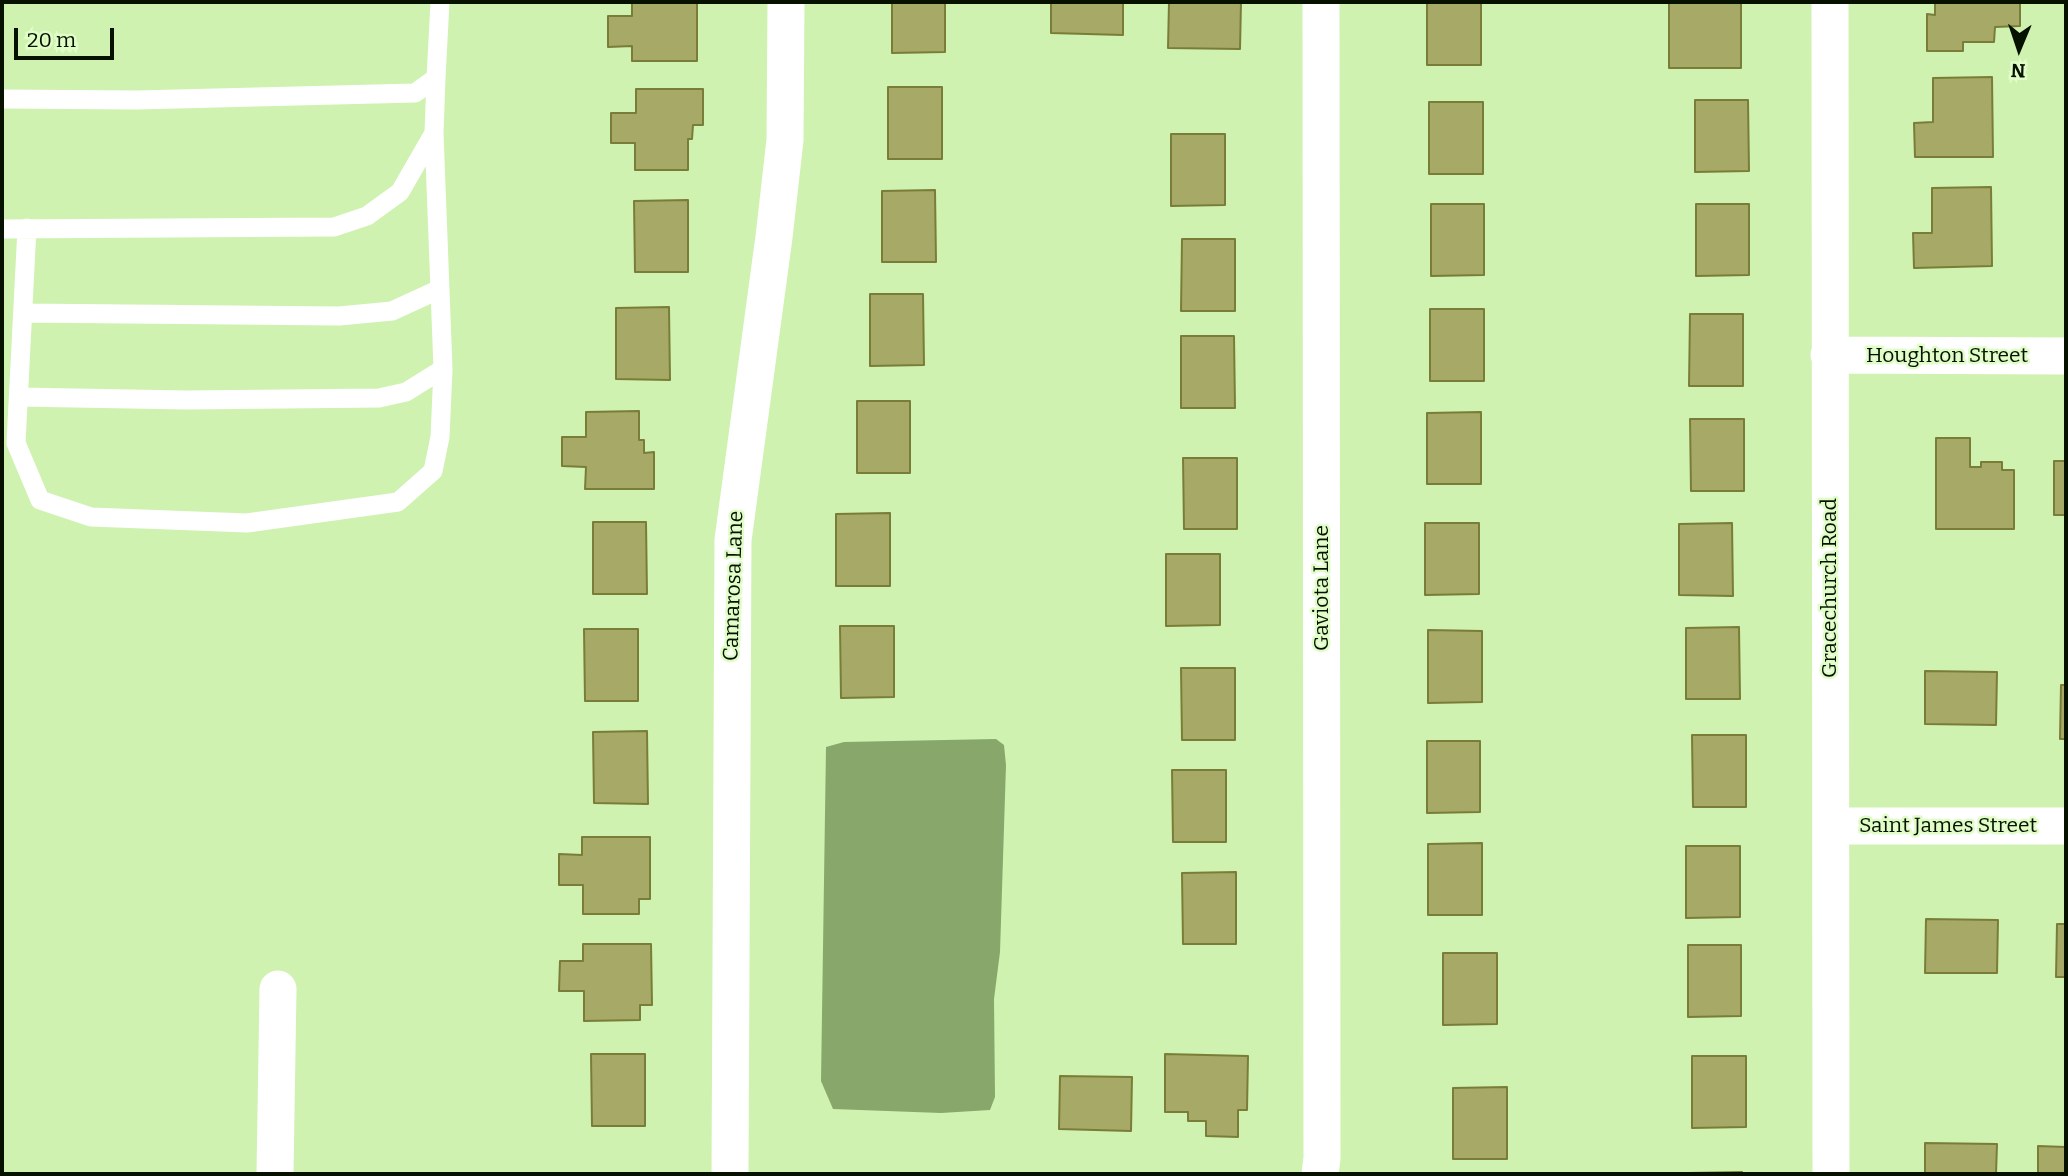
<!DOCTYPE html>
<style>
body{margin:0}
#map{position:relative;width:2068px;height:1176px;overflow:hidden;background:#cff2b0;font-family:Bitter,serif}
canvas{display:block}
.frame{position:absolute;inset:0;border:4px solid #061100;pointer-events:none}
.north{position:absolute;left:1984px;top:14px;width:70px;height:70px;-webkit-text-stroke:5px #e0fdc8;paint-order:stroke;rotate:182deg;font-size:19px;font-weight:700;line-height:28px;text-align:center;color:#061100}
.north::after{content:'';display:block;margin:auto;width:24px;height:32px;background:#061100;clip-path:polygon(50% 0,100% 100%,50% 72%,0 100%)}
.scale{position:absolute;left:14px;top:28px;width:100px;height:32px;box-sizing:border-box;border:4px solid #061100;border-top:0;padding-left:9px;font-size:21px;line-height:24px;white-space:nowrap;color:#061100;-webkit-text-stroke:5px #e0fdc8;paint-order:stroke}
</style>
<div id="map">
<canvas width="2068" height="1176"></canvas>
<div class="frame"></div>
<div class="north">N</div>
<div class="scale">20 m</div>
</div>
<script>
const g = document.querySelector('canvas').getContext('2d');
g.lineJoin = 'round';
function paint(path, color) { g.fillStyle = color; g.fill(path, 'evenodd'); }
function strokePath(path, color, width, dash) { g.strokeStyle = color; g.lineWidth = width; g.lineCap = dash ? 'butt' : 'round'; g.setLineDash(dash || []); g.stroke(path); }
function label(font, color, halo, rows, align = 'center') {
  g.font = font + ' Bitter,serif'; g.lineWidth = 5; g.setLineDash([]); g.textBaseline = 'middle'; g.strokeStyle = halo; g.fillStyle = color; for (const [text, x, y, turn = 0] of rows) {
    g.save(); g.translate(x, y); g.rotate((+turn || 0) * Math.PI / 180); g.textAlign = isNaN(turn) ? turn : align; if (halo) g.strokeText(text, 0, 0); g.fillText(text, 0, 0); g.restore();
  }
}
paint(new Path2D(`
 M996 739 1004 745 1006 765 1000 952 994 999 995 1097 990 1110 941 1113 833 1109 821 1081 826 747 844 742Z`), '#87a76b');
const building = new Path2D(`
 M632 2H697V61H632V46L608 47V16H632Z
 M892 2H945V52L892 53Z
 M1051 2H1123V35L1051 33Z
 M1169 2H1241L1240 49 1168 48Z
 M1427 2H1481V65H1427Z
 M1669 2H1741V68H1669Z
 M1935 2H2020V26L1995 27 1994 42H1963V51H1927V14L1935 15Z
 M1992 77 1993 157H1915L1914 123 1933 122V78Z
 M888 87H942V159H888Z
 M636 89H703V125H693L692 139H688V170H635V143H611V113H636Z
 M1695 100H1748L1749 171 1695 172Z
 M1429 102H1483V174H1429Z
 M1171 134H1225V205L1171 206Z
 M1991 187 1992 266 1914 268 1913 233H1932V188Z
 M935 190 936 262H882V191Z
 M688 200V272H635L634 201Z
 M1431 204H1484V275L1431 276Z
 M1696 204H1749V275L1696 276Z
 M1182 239H1235V311H1181Z
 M870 294H923L924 365 870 366Z
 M669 307 670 380 616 379V308Z
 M1430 309H1484V381H1430Z
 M1690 314H1743V386H1689Z
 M1181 336H1234L1235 408H1181Z
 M857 401H910V473H857Z
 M639 411V440H644V453L654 452V489H585L586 467 562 466V437H586V412Z
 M1481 412V484H1427V413Z
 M1690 419H1744V491H1691Z
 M1936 438H1970V467H1981V462H2002V470H2014V529H1936Z
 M1183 458H1237V529H1184Z
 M2054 461H2066V515H2054Z
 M890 513V586H836V514Z
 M593 522H646L647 594H593Z
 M1425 523H1479V594L1425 595Z
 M1732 523 1733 596 1679 595V524Z
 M1166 554H1220V625L1166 626Z
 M840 626H894V697L841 698Z
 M1739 627 1740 699H1686V628Z
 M584 629H638V701H585Z
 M1428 630 1482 631V702L1428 703Z
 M1181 668H1235V740H1182Z
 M1925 671 1997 672 1996 725 1925 724Z
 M2061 685H2066V739H2060Z
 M647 731 648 804 594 803 593 732Z
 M1692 735H1746V807H1693Z
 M1427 741H1480V812L1427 813Z
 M1172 770H1226V842H1173Z
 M582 837H650V899H639V914H583V885H559V854L582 855Z
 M1482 843V915H1428V844Z
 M1686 846H1740V917L1686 918Z
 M1236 872V944H1183L1182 873Z
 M1926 919 1998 920 1997 973H1925Z
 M2057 924H2066V977H2056Z
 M583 944H651L652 1005H640V1020L584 1021V991H559L560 961H583Z
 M1688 945H1741V1016L1688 1017Z
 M1443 953H1497V1024L1443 1025Z
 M591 1054H645V1126H592Z
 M1165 1054 1248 1056 1247 1110H1238V1137L1206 1136V1121H1188V1112H1165Z
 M1692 1056H1746V1127L1692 1128Z
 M1060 1076 1132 1077 1131 1131 1059 1129Z
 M1507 1087V1159H1453V1088Z
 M1925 1143 1997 1144 1996 1174H1925Z
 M2038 1146 2066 1147V1174H2038Z
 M1742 1172V1174H1688V1173Z`);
paint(building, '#a7aa66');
strokePath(building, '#7a7d37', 2);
strokePath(new Path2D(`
 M2 99 137 100 415 93 436 78 440 2
 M27 228 16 443 40 500 91 517 247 523 398 502 433 471 440 437 443 369 434 133
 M2 229 334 227 367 216 400 192 434 133 436 78
 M23 313 339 316 392 311 440 289
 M19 397 187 400 379 398 406 392 443 369`), '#fff', 19);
strokePath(new Path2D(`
 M1830 2 1831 1174
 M1829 355 2066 356
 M1831 826H2066
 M275 1174 278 989
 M730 1174 733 540 774 237 785 140 786 2
 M1320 1174 1322 1158 1321 2`), '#fff', 37);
label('21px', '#061100', '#e0fdc8', [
 ["Houghton Street",1947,356],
 ["Camarosa Lane",734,586,-88],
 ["Gaviota Lane",1322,588,-90],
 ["Gracechurch Road",1830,588,-90],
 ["Saint James Street",1948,826]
]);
</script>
